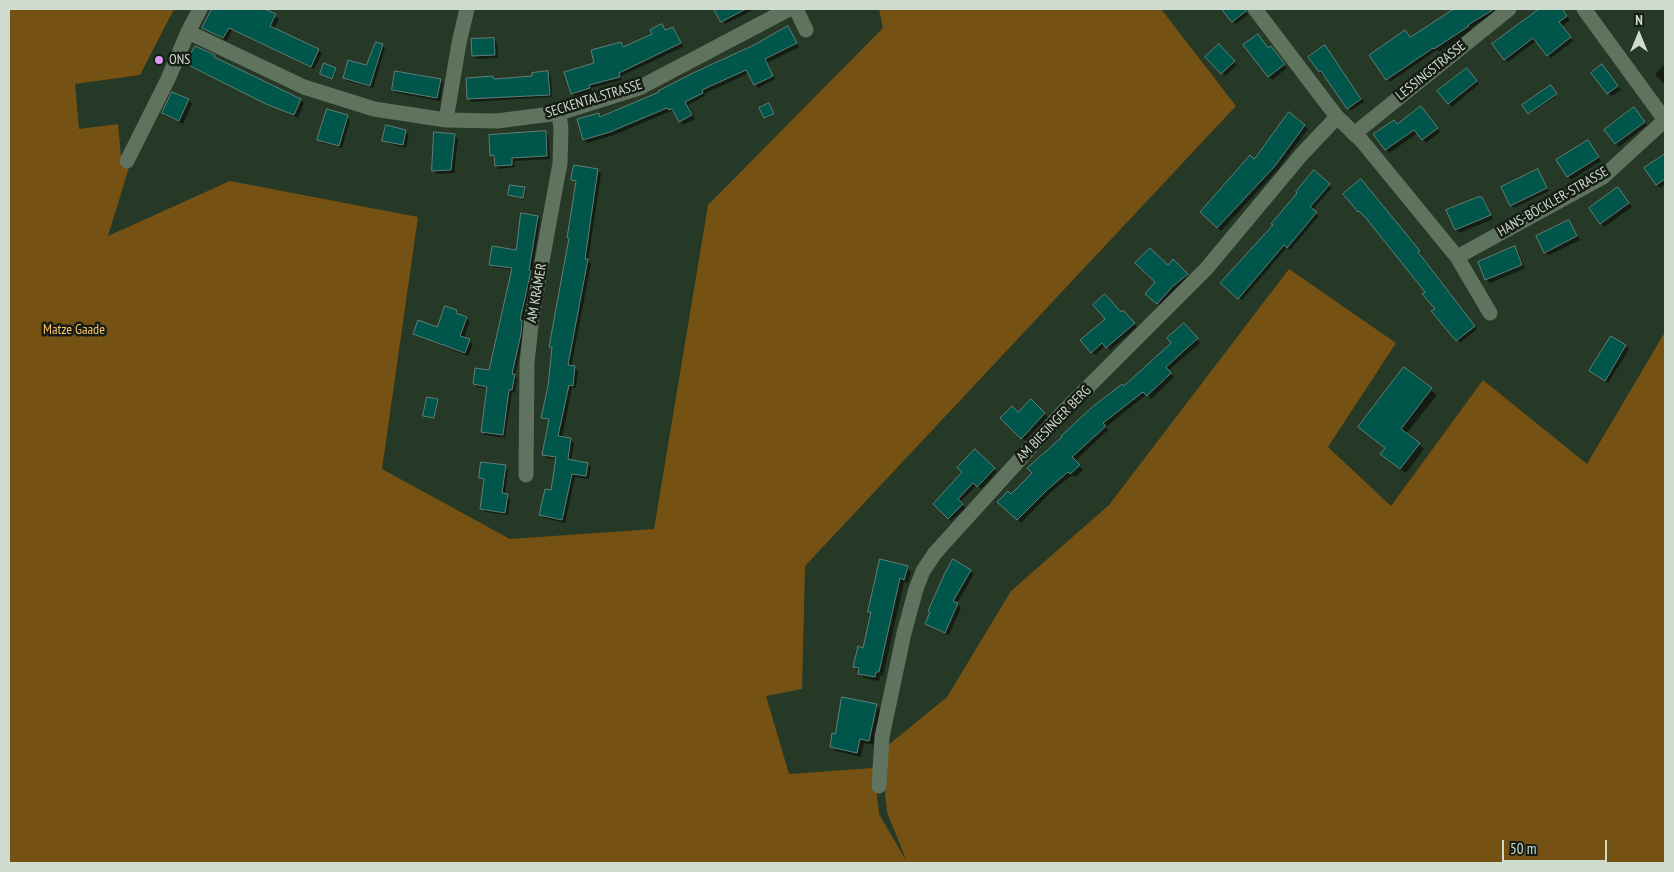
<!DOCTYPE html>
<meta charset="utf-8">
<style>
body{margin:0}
#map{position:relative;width:1674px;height:872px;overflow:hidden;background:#263826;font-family:"PT Sans Narrow",sans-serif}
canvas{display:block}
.frame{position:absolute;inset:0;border:10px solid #d0dbd0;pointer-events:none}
.north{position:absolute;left:1614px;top:10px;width:50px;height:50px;-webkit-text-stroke:4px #151d15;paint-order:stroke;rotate:0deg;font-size:14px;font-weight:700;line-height:20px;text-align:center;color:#d0dbd0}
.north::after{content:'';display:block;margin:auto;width:18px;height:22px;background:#d0dbd0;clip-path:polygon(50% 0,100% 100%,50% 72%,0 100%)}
.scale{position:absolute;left:1502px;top:840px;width:105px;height:22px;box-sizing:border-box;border:2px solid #d0dbd0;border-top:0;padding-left:6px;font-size:15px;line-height:18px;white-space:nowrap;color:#d0dbd0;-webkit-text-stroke:4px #151d15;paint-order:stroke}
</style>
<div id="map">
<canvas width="1674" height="872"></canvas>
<div class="frame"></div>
<div class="north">N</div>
<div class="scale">50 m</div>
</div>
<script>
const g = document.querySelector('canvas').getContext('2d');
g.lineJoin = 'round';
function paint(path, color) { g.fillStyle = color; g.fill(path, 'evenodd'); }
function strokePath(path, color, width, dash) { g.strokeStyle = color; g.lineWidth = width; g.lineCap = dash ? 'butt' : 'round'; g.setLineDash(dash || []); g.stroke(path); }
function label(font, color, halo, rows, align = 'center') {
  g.font = font + ' "PT Sans Narrow",sans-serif'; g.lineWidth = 5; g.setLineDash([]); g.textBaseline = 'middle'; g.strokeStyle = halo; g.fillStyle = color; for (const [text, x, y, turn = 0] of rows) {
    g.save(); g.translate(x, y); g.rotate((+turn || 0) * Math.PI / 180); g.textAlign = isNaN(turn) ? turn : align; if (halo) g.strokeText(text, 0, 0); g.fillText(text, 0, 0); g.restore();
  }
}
paint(new Path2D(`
 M9 9H174L140 75 75 84 79 129 118 124 121 158 130 164 108 236 230 181 418 217 382 469 510 539 654 529 708 205 883 28 879 9H1161L1236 106 805 566 802 689 766 696 789 774 874 768 879 814 907 862 887 812 881 751 947 697 1011 591 1109 505 1289 269 1396 343 1328 447 1391 506 1483 380 1587 464 1665 332V863H9Z`), '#755214');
paint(new Path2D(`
 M214 9H268L267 11 279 19 274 29 318 50 322 53 314 69 232 30 227 41 207 31 204 28Z
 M715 9H755L725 24Z
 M1224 9H1244L1248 15 1236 24Z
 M1456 9H1494L1497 12 1471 28 1472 30 1439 52 1437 50 1390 82 1387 79 1410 38Z
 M1538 9H1561L1570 20 1562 26 1573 41 1551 58 1536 41 1508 62 1505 59 1539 10Z
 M662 25 667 31 672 28 676 31 683 47 621 76 622 80 591 88 592 91 575 96 572 93 596 64 621 43 625 47 654 34Z
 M788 28 799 47 767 63 775 79 758 88 749 73 704 94 705 96 688 105 695 119 683 125 675 112 673 113 671 111 614 135 587 143 584 140 599 114 602 118 661 93Z
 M494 39 497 43 498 58 477 59 473 56Z
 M382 45 385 48 373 88 347 81 344 78 367 66Z
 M1219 46 1237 65 1225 76 1207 57Z
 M1325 46 1364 102 1351 111 1324 74 1323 75 1319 72Z
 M1268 49 1274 50 1287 68 1272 80 1269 76Z
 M214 56 218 60 301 100 304 103 298 118 190 67 187 64Z
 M1665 64V85L1655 74Z
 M336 69 337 70 333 79 321 74Z
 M1605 69 1621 90 1611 96 1593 73Z
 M548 73 551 76 552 97 472 102 469 99 467 79 493 77 496 80 534 78Z
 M1471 73 1479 84 1452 107 1449 103Z
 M440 80 443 83 440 101 396 93 393 90Z
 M1552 88 1557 96 1530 114 1529 113Z
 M173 93 189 100 192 104 183 124 166 116 163 113Z
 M770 106 774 115 766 119 761 108Z
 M1424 111 1440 132 1426 143 1418 133 1389 153 1386 149 1397 125Z
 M1637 112 1647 125 1619 147 1616 143Z
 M1289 114 1308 129 1278 169 1221 231 1201 212 1255 161Z
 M347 117 350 120 342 148 322 143 319 139Z
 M387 127 406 132 409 135 406 148 387 143 384 140Z
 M545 132 548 135 550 159 514 161 515 167 499 169 496 166 494 158 491 155Z
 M454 135 458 139 454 173 437 174 434 171Z
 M1591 145 1601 161 1571 180 1558 160Z
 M1665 156V184L1660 188 1646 169Z
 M597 170 601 174 588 261 591 264 571 367H574L578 371 576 388H572L562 438 570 440 574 443 571 461 588 464 591 467 589 479 575 477 565 523 544 518 541 515 552 491 557 459 547 458 544 454 550 421 542 417 549 387 553 349 551 346 570 240 568 238 576 183 573 180Z
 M1537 171 1549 191 1514 208 1511 205Z
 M1314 172 1332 188 1312 210 1319 216 1290 250 1287 247 1242 300 1224 285 1274 225Z
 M1364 184 1422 255 1420 256 1477 329 1460 343 1426 292 1363 213 1362 214 1358 211Z
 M525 188 526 190 524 199 509 195Z
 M1621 192 1632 207 1604 227 1590 208Z
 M1482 198 1485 201 1493 219 1459 233 1456 230 1448 211Z
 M537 217 540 220 532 274 533 275 523 323 525 325 523 337 515 376 517 378 515 393 512 392 505 438 485 435 482 432 488 389 477 387 474 384 490 372 513 270 493 267 490 264 517 251Z
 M1569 222 1580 240 1549 255 1545 252Z
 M1515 248 1518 251 1525 268 1490 283 1486 279Z
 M1173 261 1190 278 1161 307 1147 294Z
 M456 311 470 321 464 338 473 344 468 356 418 336 414 333 438 328Z
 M1123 312 1137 327 1110 350 1106 345 1095 355 1082 340 1107 319Z
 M1184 324 1200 343 1168 371 1174 377 1151 399 1147 394 1106 427 1108 430 1075 461 1083 470 1075 477 1072 475 1050 493 1021 523 999 502 1011 496 1173 343Z
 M1611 337 1629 349 1608 383 1591 371Z
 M1405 369 1437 395 1406 434 1424 449 1406 473 1387 459 1386 448Z
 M437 400 438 401 435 418 426 417 424 415Z
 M1031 401 1048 417 1025 441 1001 418 1019 414Z
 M975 451 997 472 981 489 977 485 960 502 965 508 951 521 934 504 963 472Z
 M505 467 508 470 505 495 510 499 508 515 485 512 481 508 485 481 480 478Z
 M954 561 974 574 957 603 961 608 949 635 930 627 927 624Z
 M907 568 911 572 908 583 904 582 883 676 880 675 879 681 864 678 855 667 864 649 872 614 870 611Z
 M876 705 881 710 874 745 864 743 861 757 836 751 831 747 836 735Z`), '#0007');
const building = new Path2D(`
 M212 9H264L276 14 270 26 319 49 311 67 229 28 223 38 202 28Z
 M714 9H746L721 22Z
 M1222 9H1246V11L1232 22Z
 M1454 9H1494L1468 25 1469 26 1434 49 1433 48 1386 80 1369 55 1405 30 1410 37Z
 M1539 9H1562L1567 16 1559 22 1571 37 1547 56 1533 38 1504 60 1492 44Z
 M662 24 665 30 673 27 681 43 619 73 620 77 589 85 590 88 571 94 564 72 594 63 591 50 621 42 623 47 652 34 650 30Z
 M788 26 797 43 765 59 773 76 754 85 746 70 702 90 703 93 685 102 692 115 679 122 672 109 669 110 667 108 610 132 583 140 577 119 599 113 600 117 659 92 658 91 693 73 754 45Z
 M1258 34 1268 48 1271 46 1285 64 1268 77 1243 45Z
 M494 38 495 55 472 56 471 39Z
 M376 42 383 44 370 86 343 78 348 60 366 65Z
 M1219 44 1235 61 1221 74 1205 57Z
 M1325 45 1361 99 1347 109 1321 71 1319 72 1308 57Z
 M195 46 215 55 214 57 301 99 294 115 266 104 186 64Z
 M324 63 336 68 332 79 320 74Z
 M1602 64 1618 86 1607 94 1591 73Z
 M1467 68 1477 81 1448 104 1437 91Z
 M395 71 441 79 437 98 392 90Z
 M548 71 550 95 467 99 466 78 493 76 494 79 532 76V73Z
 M1551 85 1557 94 1528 114 1522 105Z
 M172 92 189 99 179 121 162 113Z
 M769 103 774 114 764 118 759 108Z
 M1421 106 1438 128 1422 140 1414 130 1385 150 1373 134 1394 120 1397 124Z
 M1634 107 1645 122 1615 144 1604 130Z
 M327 109 348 115 339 146 317 140Z
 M1289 112 1305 125 1275 166 1217 228 1200 212 1250 155 1254 159Z
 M386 125 406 130 403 145 382 141Z
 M546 131 547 156 512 158V165L495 166 494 155 490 156 489 135Z
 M434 132 455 134 451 170 432 171Z
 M1588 140 1599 157 1567 177 1556 160Z
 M1665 154V179L1656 185 1644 168Z
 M574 165 598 169 585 259H588L568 365 575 366 573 386 569 385 558 436 571 438 568 459 588 463 586 476 572 474 562 520 539 515 545 489 551 490 556 457 542 455 549 419 541 418 548 386 552 347H549L569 238H567L576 181 571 180Z
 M1538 169 1547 188 1510 206 1501 187Z
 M1314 170 1330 184 1310 207 1317 212 1287 248 1284 245 1238 299 1220 283 1273 225 1271 224 1297 193 1296 192Z
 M1361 179 1420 251 1418 252 1475 326 1456 341 1431 311 1435 309 1422 294 1425 292 1365 217 1359 211 1358 212 1343 194Z
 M510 185 525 187 523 198 508 195Z
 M1618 187 1629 203 1600 224 1589 208Z
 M1478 197H1482L1491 215 1455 230 1446 210Z
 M521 213 538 216 529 270 531 271 520 320H522L521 334 512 374H515L512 390H509L503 435 481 432 487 387 473 384 475 368 489 370 512 268 489 265 492 246 516 250Z
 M1569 220 1577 236 1544 253 1536 236Z
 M1515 246 1522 265 1485 280 1478 262Z
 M1150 248 1168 265 1173 259 1188 274 1173 286 1157 304 1145 294 1155 282 1135 263Z
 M1105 294 1121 312 1123 310 1135 323 1106 348 1102 343 1091 353 1080 340 1105 319 1093 305Z
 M445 306 457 310 456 313 467 317 460 336 470 339 465 353 413 334 418 320 437 327Z
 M1184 323 1198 338 1166 367 1171 373 1147 396 1143 392 1103 423 1106 426 1072 457 1080 465 1070 474 1068 472 1047 490 1017 520 997 502 1008 491 1011 494 1032 473 1027 468 1062 437 1061 436 1091 408 1122 384 1124 386 1171 343 1167 338Z
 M1611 336 1626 345 1605 381 1589 371Z
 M1404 367 1432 388 1401 429 1420 443 1400 469 1380 454 1385 448 1358 427Z
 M427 397 438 399 434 418 423 416Z
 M1031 399 1045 413 1021 439 1000 418 1012 406 1018 412Z
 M975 449 995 468 977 487 973 483 958 499 963 504 948 519 933 504 962 472 957 468Z
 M481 462 506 465 502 493 508 494 505 513 480 509 484 479 479 478Z
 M880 559 908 566 904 580 900 578 879 672H876L875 677 858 674 859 668 853 667 858 646 863 648 871 612H868Z
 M953 559 971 570 953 601 958 603 945 633 925 624 930 612 928 611 944 575Z
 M842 697 877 704 869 741 860 739 857 753 830 747 832 733 835 734Z`);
paint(building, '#00564a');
strokePath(building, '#607f78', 1);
strokePath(new Path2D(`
 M796 9 806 30
 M1255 9 1337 117 1362 141 1457 257 1603 177 1665 120
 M1584 9 1665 120
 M188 32 304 87 374 109 446 120 497 121 559 113 639 88 789 9
 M446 120 459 43 467 9
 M1354 134 1509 9
 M127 161 168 79 188 32 200 9
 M1457 257 1490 313
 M526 475 527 363 532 316 560 163 561 129 559 113
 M879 786 882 737 904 633 916 589 923 571 935 553 1061 414 1206 269 1302 154 1337 117`), '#5f735f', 15);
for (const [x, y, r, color] of [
 [159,60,5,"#db99f5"]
]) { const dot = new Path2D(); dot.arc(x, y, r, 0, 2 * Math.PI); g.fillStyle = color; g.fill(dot); strokePath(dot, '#151d15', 2); }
label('14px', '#d0dbd0', '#151d15', [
 ["ONS",169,60]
], 'left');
label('14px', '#d0dbd0', '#151d15', [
 ["LESSINGSTRASSE",1431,71,-39],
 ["SECKENTALSTRASSE",594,99,-17],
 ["HANS-BÖCKLER-STRASSE",1553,202,-30],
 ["AM KRÄMER",537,293,-80],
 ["AM BIESINGER BERG",1054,424,-46]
]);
label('14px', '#f9c16a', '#151d15', [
 ["Matze Gaade",74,330]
]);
</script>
